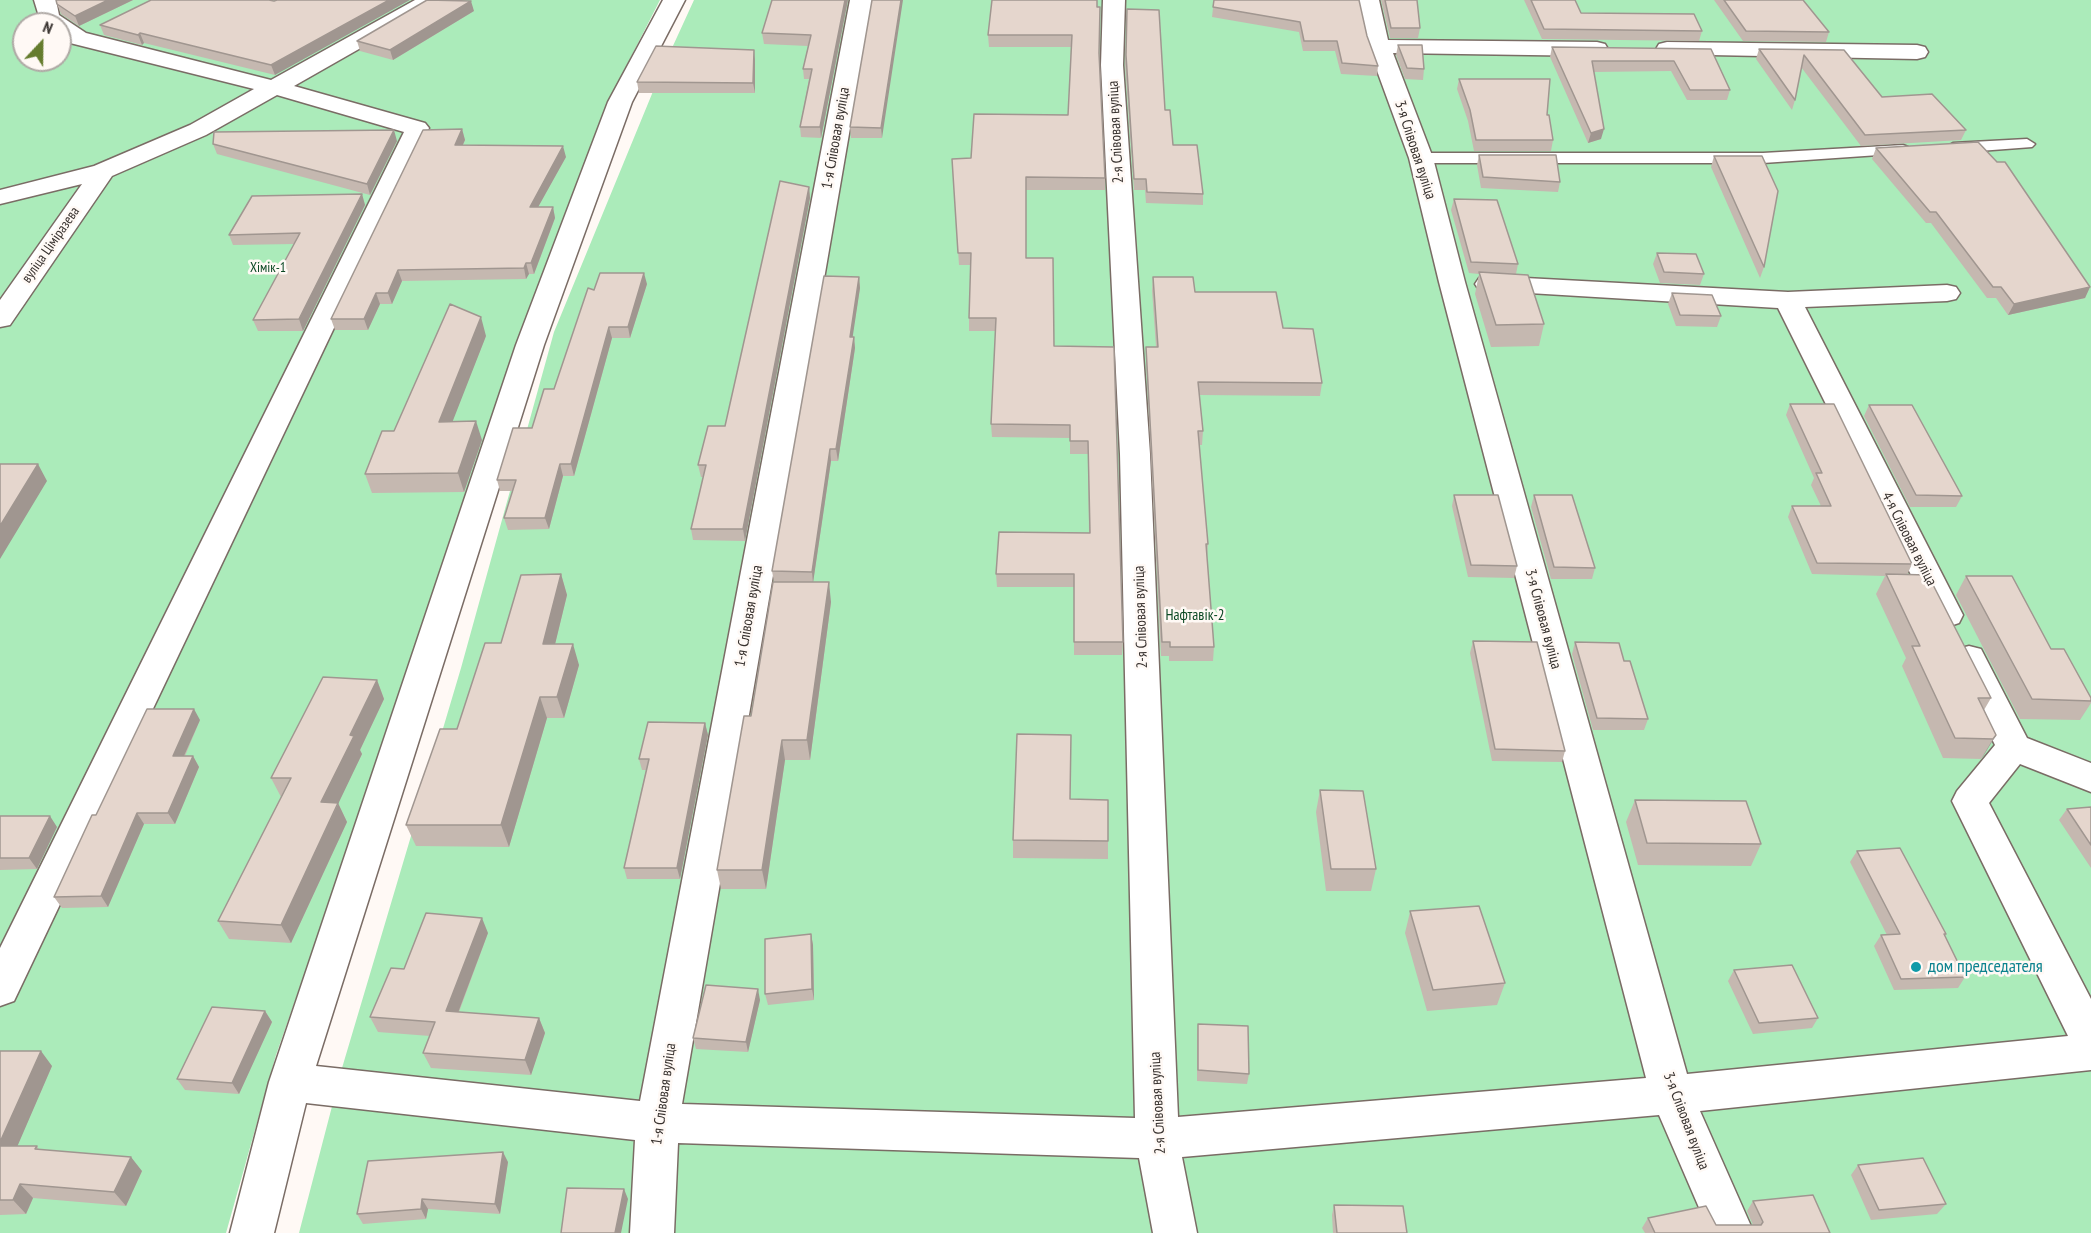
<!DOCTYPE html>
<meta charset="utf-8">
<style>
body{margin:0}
#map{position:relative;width:2091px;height:1233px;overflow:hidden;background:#fff9f5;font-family:"PT Sans Narrow",sans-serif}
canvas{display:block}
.north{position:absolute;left:12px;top:12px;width:60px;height:60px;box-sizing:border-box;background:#fff9f5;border:2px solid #afa9a5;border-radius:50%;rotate:22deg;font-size:16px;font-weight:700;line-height:24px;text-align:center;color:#37312e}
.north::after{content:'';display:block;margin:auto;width:21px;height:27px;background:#657c2e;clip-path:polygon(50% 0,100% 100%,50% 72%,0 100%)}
</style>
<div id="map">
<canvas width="2091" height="1233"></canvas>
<div class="north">N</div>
</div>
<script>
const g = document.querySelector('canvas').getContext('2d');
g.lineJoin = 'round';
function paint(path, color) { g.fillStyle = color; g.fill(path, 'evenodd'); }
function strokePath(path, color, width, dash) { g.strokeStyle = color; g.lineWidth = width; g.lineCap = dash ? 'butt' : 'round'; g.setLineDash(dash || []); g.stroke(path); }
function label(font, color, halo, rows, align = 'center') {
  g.font = font + ' "PT Sans Narrow",sans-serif'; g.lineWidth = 5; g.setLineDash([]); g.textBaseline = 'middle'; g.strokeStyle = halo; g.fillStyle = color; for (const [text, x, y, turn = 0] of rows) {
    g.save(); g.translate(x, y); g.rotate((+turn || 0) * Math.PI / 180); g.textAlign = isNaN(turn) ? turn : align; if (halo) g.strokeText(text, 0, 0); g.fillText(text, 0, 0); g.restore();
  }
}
paint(new Path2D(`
 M0 0H660L612 94 276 1055 226 1233H0ZM24 24H60V60H24Z
 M694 0H2091V1233H299L342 1068 461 668 554 332 661 72Z`), '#abebba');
const lane = new Path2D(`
 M2027 139 2035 144 2032 147 1953 153 1945 148 1953 143Z
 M1903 145 1908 147 1911 150 1908 153 1763 163H1421L1413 158 1421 153H1763Z`);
const street = new Path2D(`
 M34 0H56L59 15 86 33 271 80 415 0H442L438 4 294 86 425 123 429 128 14 1001 0 1006V948L404 132 277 95 206 135 112 176 10 325 0 327V300L82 184 0 204V190L94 166 190 125 254 89 70 43 60 36V24L41 23Z
 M663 0H685L632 102 544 345 316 1066 640 1101 850 0H872L682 1104 1135 1118 1120 454 1101 65 1103 0H1125L1123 65 1150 454 1178 1117 1646 1078 1439 282 1409 158 1368 46 1357 0H1379L1388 40 1597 42 1605 44 1608 49 1605 54 1597 56 1393 53 1433 158 1465 282 1687 1074 2068 1036 1952 801 1957 791 1995 745 1952 658 1957 649 1969 646 1981 649 2027 738 2091 763V792L2020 764 1989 803 2091 999V1070L1700 1111 1754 1233H1710L1659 1115 1182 1157 1197 1233H1153L1139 1158 678 1143 674 1233H630L635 1140 306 1103 274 1233H230L269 1082 516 345 608 102Z
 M1667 42 1917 45 1925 47 1928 52 1925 57 1917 59 1659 54 1656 49 1659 44Z
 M1488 276 1788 292 1947 285 1956 287 1960 293 1956 299 1947 301 1805 307 1963 615 1959 623 1947 627 1935 623 1931 615 1778 308 1479 290 1475 284 1479 278Z`);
strokePath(lane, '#7a6c65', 3);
strokePath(street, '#7a6c65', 3);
paint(lane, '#fff');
paint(street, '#fff');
paint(new Path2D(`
 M133 0 79 26 61 14 57 4Z
 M269 0 275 75 144 43 142 45 104 35 100 25Z
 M772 0H848L821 138 801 137 800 127 809 79H804L803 69 808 46 764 44 762 33Z
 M872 0 882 138H851L850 127Z
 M1097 0 1105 178V190H1026V258L1054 346 1114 347 1123 642 1122 655H1074V587H997L996 574 1089 533 1088 454H1070V438L992 437 991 424 996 331H969V318L971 265H959L952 159 971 158 1068 115 1071 47H989L988 35Z
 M1214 0 1367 36 1378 66 1377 76 1341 74 1335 51H1303L1299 32 1212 17Z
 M1381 0H1417L1420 28 1418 38H1390Z
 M1524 0H1575L1581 13 1702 31 1699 41 1542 39Z
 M1714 0H1803L1829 32 1826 42 1743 41Z
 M1127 9 1165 110 1173 145 1203 194V205L1146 203 1145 190H1134L1125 65Z
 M474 11 393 60 360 51 357 41Z
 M1398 45 1424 69 1423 80 1405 79 1396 55Z
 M1552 47 1711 49 1730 90 1727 100H1687L1671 71 1594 72 1601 139 1588 143 1550 57Z
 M1759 49 1844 50 1882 97 1966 130 1961 140 1861 146 1801 67 1795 100 1792 110 1756 59Z
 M755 60V93H639L637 82Z
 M1459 79 1547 115 1553 140 1551 151H1474L1468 121 1457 89Z
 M462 129 465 140 463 145 566 157 538 207H553L555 218 534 274H529L526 279 402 281 392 304H380L368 330H335L331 319Z
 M397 141 370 195 217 154 213 144Z
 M1876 148 2090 287 2085 298 2008 315 1996 298H1987L1931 223H1926L1872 159Z
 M1479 155 1560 182 1558 192 1481 188 1477 165Z
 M1714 156 1764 267 1760 278 1711 167Z
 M809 187 810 198 745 541 693 540 691 529 704 477H701L698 465 725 426Z
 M362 194 365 205 303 331H258L253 320 294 244 233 245 229 235Z
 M1454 199 1518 264 1516 274 1544 324 1539 346 1491 347 1475 294 1479 274 1469 273 1451 210Z
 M1657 253 1704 274 1700 285 1660 283 1653 264Z
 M859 277 860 288 852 337H854L855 348 838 461H831L813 582 831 602 810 760H785L766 889H721L717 870 751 716 774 582 772 571Z
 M1153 277 1195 292 1283 328 1322 383 1320 396 1199 395 1203 431 1202 445H1199L1208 544 1207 557 1214 647 1213 661H1169V656H1161L1146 361V347H1156L1152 290Z
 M647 284 630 338H612L574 476H563L549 529 508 530 504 518 513 491H500L497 480 532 428 554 389 594 290Z
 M1672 293 1721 316 1717 327 1676 326 1668 304Z
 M486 336 452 421 482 440 464 492 372 493 365 474 394 431Z
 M1790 404 1912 564 1907 575 1991 698 1984 710 1996 735 1981 759 1943 758 1902 666 1906 658 1876 594 1885 576 1812 574 1788 517 1792 506H1821L1811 485 1814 478 1786 415Z
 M1869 405 1962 496 1956 507H1910L1864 416Z
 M1454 495 1517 566 1514 578 1468 577 1452 506Z
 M1534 495 1595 568 1592 579H1551L1531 507Z
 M561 574 567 595 555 644 579 665 564 718H547L509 847 416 846 406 825 501 643Z
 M1966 576 2051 649 2091 698V703L2080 720 2020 719 1956 595Z
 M1473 641 1565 751 1562 762 1492 761 1470 653Z
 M1575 642 1624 661 1648 719 1644 730H1593L1572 654Z
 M377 680 384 699 360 750 362 754 338 803 347 822 291 943 229 939 218 921 281 797 271 778Z
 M200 720 185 756H193L199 767 175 824H144L108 907 62 908 54 897 96 815Z
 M705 723 708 735 680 879H627L624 868 646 770H642L639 759Z
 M1320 790 1376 869 1371 891H1326L1316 812Z
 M1070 799 1108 841V859L1013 858V840Z
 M1635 800 1761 844 1751 866 1638 865 1626 822Z
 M2091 807V868L2059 820 2067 809Z
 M0 816 57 827 37 869 0 870Z
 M1857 851 1946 934 1945 936 1965 977 1958 988 1894 990 1874 946 1881 935H1887L1850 862Z
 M1410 912 1505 983 1497 1005 1427 1011 1405 933Z
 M488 933 459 1012 539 1018 545 1033 531 1075 431 1068 423 1053 430 1036 378 1032 370 1017 404 969Z
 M811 934 813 945 814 1000 768 1005 765 994Z
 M1734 970 1818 1018 1812 1028 1753 1034 1728 981Z
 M760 1000 748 1052 696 1049 693 1038Z
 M265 1011 272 1022 239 1094 185 1090 177 1079Z
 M1198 1024 1249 1074 1247 1084 1197 1081V1035Z
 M0 1051 52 1066 17 1146H37L39 1150 142 1171 126 1206 33 1198 26 1214 0 1215Z
 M508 1162 500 1214 428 1209 426 1219 363 1224 357 1214Z
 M1858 1165 1946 1204 1937 1214 1871 1220 1851 1175Z
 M1753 1201 1830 1233H1645L1642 1228 1648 1218 1716 1225H1753L1747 1211Z
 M1334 1205 1407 1233H1333L1332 1215Z`), '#c5b8b0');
paint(new Path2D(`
 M108 0H133L79 26 75 16Z
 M389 0H410L275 75 271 65Z
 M845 0H848L821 138 820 127Z
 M901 0H903L882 138 881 128Z
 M471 1 474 11 393 60 390 50Z
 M140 33 144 43 142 45 138 35Z
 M754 50 755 60V93L753 83Z
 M462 129 465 140 458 155 455 145Z
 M1604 129 1601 139 1588 143 1591 133Z
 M394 130 397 141 370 195 367 184Z
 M563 146 566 157 532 218 530 207Z
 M809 187 810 198 745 541 743 529Z
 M362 194 365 205 303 331 299 319Z
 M553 207 555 218 534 274 531 263Z
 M526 263 529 274 526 279 524 268Z
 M398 270 402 281 392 304 388 293Z
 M644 273 647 284 630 338 628 327Z
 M859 277 860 288 851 348 850 337Z
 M2090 287 2085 298 2008 315 2014 304Z
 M376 293 380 304 368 330 364 319Z
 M481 317 486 336 445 441 439 422Z
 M609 327 612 338 574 476 571 464Z
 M854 337 855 348 838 461 836 449Z
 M476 421 482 440 464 492 458 473Z
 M830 449 831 461 813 583 812 572Z
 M38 464 47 481 0 559V526Z
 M560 464 563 476 549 529 545 518Z
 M561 574 567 595 550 665 543 644Z
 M829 582 831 602 810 760 807 740Z
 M573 644 579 665 564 718 557 697Z
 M377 680 384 699 360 750 362 754 330 821 321 802 350 735Z
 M540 697 547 718 509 847 501 825Z
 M194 709 200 720 179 767 173 756Z
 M705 723 708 735 680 879 677 868Z
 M1996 735 1984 755 1981 759 1993 739Z
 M782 740 785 760 766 889 762 870Z
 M193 756 199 767 175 824 168 813Z
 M338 803 347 822 291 943 281 925Z
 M137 813 144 824 108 907 101 896Z
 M50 816 57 827 37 869 29 858Z
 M482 918 488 933 453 1026 446 1011Z
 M811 934 813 945 814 1000 812 989Z
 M758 989 760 1000 748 1052 746 1042Z
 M265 1011 272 1022 239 1094 232 1083Z
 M539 1018 545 1033 531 1075 525 1060Z
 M41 1051 52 1066 11 1161 0 1149V1142Z
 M503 1152 508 1162 500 1214 495 1204Z
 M131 1157 142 1171 126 1206 114 1192Z
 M20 1184 33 1198 26 1214 13 1200Z
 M624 1189 628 1199 621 1233H615Z
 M422 1199 428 1209 426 1219 421 1209Z`), '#a09690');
const building = new Path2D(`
 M56 0H108L75 16 57 4Z
 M151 0H269L274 1 277 0H389L271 65 140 33 138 35 100 25Z
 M427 0 471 1 390 50 357 41Z
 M772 0H845L820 127H800L812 69H803L811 35 762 33Z
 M872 0H901L881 128 850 127Z
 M992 0H1097V7H1100L1099 53 1105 178 1026 177V258H1053L1054 346 1114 347 1123 642H1074V574H996L999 532 1090 533 1088 441H1070V425L991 424 996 318H969L971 253H958L952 159 971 158 974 114 1068 115 1072 35H988Z
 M1214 0H1359L1367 36 1378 66 1342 63 1337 41H1304L1300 22 1213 7Z
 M1385 0H1417L1420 28H1391Z
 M1531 0H1575L1581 13 1694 14 1702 31 1544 29Z
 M1724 0H1803L1829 32 1746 31Z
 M1127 9 1159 10 1165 110H1170L1173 145H1197L1203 194 1147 192 1146 179H1134L1126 55Z
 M1398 45H1422L1424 69 1407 68Z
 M656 46 754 50 753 83 637 82Z
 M1552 47 1711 49 1730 90H1690L1674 61H1592L1604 129 1591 133Z
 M1759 49 1844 50 1882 97 1932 94 1966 130 1865 135 1804 55 1795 100Z
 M1459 79H1550L1547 115H1549L1553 140H1476L1470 110Z
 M462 129 455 145 563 146 530 207H553L531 263H526L524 268 398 270 388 293H376L364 319H331L423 130Z
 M394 130 367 184 213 144 214 132Z
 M1978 142 1997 162H2005L2090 287 2014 304 2001 287H1993L1936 212H1930L1876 148Z
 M1479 155H1556L1560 182 1483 177Z
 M1714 156H1762L1778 191 1764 267Z
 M780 181 809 187 743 529H691L706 465H698L708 426H725Z
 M362 194 299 319 253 320 300 233 229 235 252 196Z
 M1454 199 1497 200 1518 264 1471 262Z
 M1657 253 1696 254 1704 274 1664 272Z
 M1479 272 1528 275 1544 324 1496 325Z
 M600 273H644L628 327H609L571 464H560L545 518H504L516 480H497L513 428H532L544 389H554L588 288 594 290Z
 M824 276 859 277 850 337H854L836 449H830L812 572 772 571Z
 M1153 277H1193L1195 292H1276L1283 328 1313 329 1322 383 1198 382 1203 431H1198L1208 544H1206L1214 647H1170V642H1162L1146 347H1158Z
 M1672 293 1712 295 1721 316 1680 315Z
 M450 304 481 317 439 422 476 421 458 473 365 474 382 431H394Z
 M1790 404H1834L1912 564 1817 563 1792 506H1831L1816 473H1822Z
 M1869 405H1912L1962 496 1916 495Z
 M0 464H38L0 526Z
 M1454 495H1498L1517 566 1471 565Z
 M1534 495H1572L1595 568 1554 567Z
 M561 574 543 644H573L557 697H540L501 825H406L440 729H457L485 643H501L521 575Z
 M1886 574 1928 575 1991 698H1978L1996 735 1993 739 1955 738 1912 646H1920Z
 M1966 576H2012L2051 649H2064L2091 698V701L2032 699Z
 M773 582H829L807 740H782L762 870H717L744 716H751Z
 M1473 641 1537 642 1565 751 1495 749Z
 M1575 642 1619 643 1624 661H1630L1648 719 1597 718Z
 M323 677 377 680 350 735 354 736 321 802 338 803 281 925 218 921 291 778H271Z
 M147 709H194L173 756H193L168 813H137L101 896 54 897 92 815H96Z
 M648 722 705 723 677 868H624L649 759H639Z
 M1017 734 1071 735 1070 799 1108 800V841L1013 840Z
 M1320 790 1363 791 1376 869H1331Z
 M1635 800 1746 801 1761 844 1647 843Z
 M2091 807V845L2067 809Z
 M0 816H50L29 858H0Z
 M1900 848 1946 934H1944L1965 977 1901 979 1881 935 1900 934 1857 851Z
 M1479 906 1505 983 1433 990 1410 911Z
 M426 913 482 918 446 1011 539 1018 525 1060 423 1053 435 1022 370 1017 391 968 404 969Z
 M811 934 812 989 765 994V939Z
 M1792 965 1818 1018 1759 1023 1734 970Z
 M706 985 758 989 746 1042 693 1038Z
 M212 1007 265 1011 232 1083 177 1079Z
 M1198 1024 1248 1026 1249 1074 1198 1070Z
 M0 1051H41L0 1142Z
 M0 1146H37L35 1149 131 1157 114 1192 20 1184 13 1200H0Z
 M503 1152 495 1204 422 1199 421 1209 357 1214 368 1161Z
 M1923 1158 1946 1204 1879 1210 1858 1165Z
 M567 1188 624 1189 615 1233H561Z
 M1813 1195 1830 1233H1655L1648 1218 1706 1206 1716 1225H1761L1763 1222 1753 1201Z
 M1334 1205 1403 1206 1407 1233H1337Z`);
paint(building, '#e5d6cd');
strokePath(building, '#a09690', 1.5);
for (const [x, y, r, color] of [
 [1916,967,6,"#0f9aa8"]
]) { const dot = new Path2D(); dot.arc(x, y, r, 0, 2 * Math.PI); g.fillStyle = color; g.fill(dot); strokePath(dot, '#fff9f5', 2); }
label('14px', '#37312e', '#fff9f5', [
 ["вуліца Ціміразева",51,245,-55]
]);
label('14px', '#0a4823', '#fff9f5', [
 ["Хімік-1",268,268]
]);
label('15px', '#37312e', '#fff9f5', [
 ["2-я Слівовая вуліца",1116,132,-93],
 ["1-я Слівовая вуліца",836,138,-80],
 ["3-я Слівовая вуліца",1415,150,72],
 ["4-я Слівовая вуліца",1909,539,63],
 ["1-я Слівовая вуліца",749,616,-80],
 ["2-я Слівовая вуліца",1141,617,-92],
 ["3-я Слівовая вуліца",1543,619,75],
 ["1-я Слівовая вуліца",664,1094,-82],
 ["2-я Слівовая вуліца",1158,1103,-93],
 ["3-я Слівовая вуліца",1686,1121,69]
]);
label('15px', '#0a4823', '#fff9f5', [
 ["Нафтавік-2",1195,616]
]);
label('18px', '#0d838f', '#fff9f5', [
 ["дом председателя",1928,967]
], 'left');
</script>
